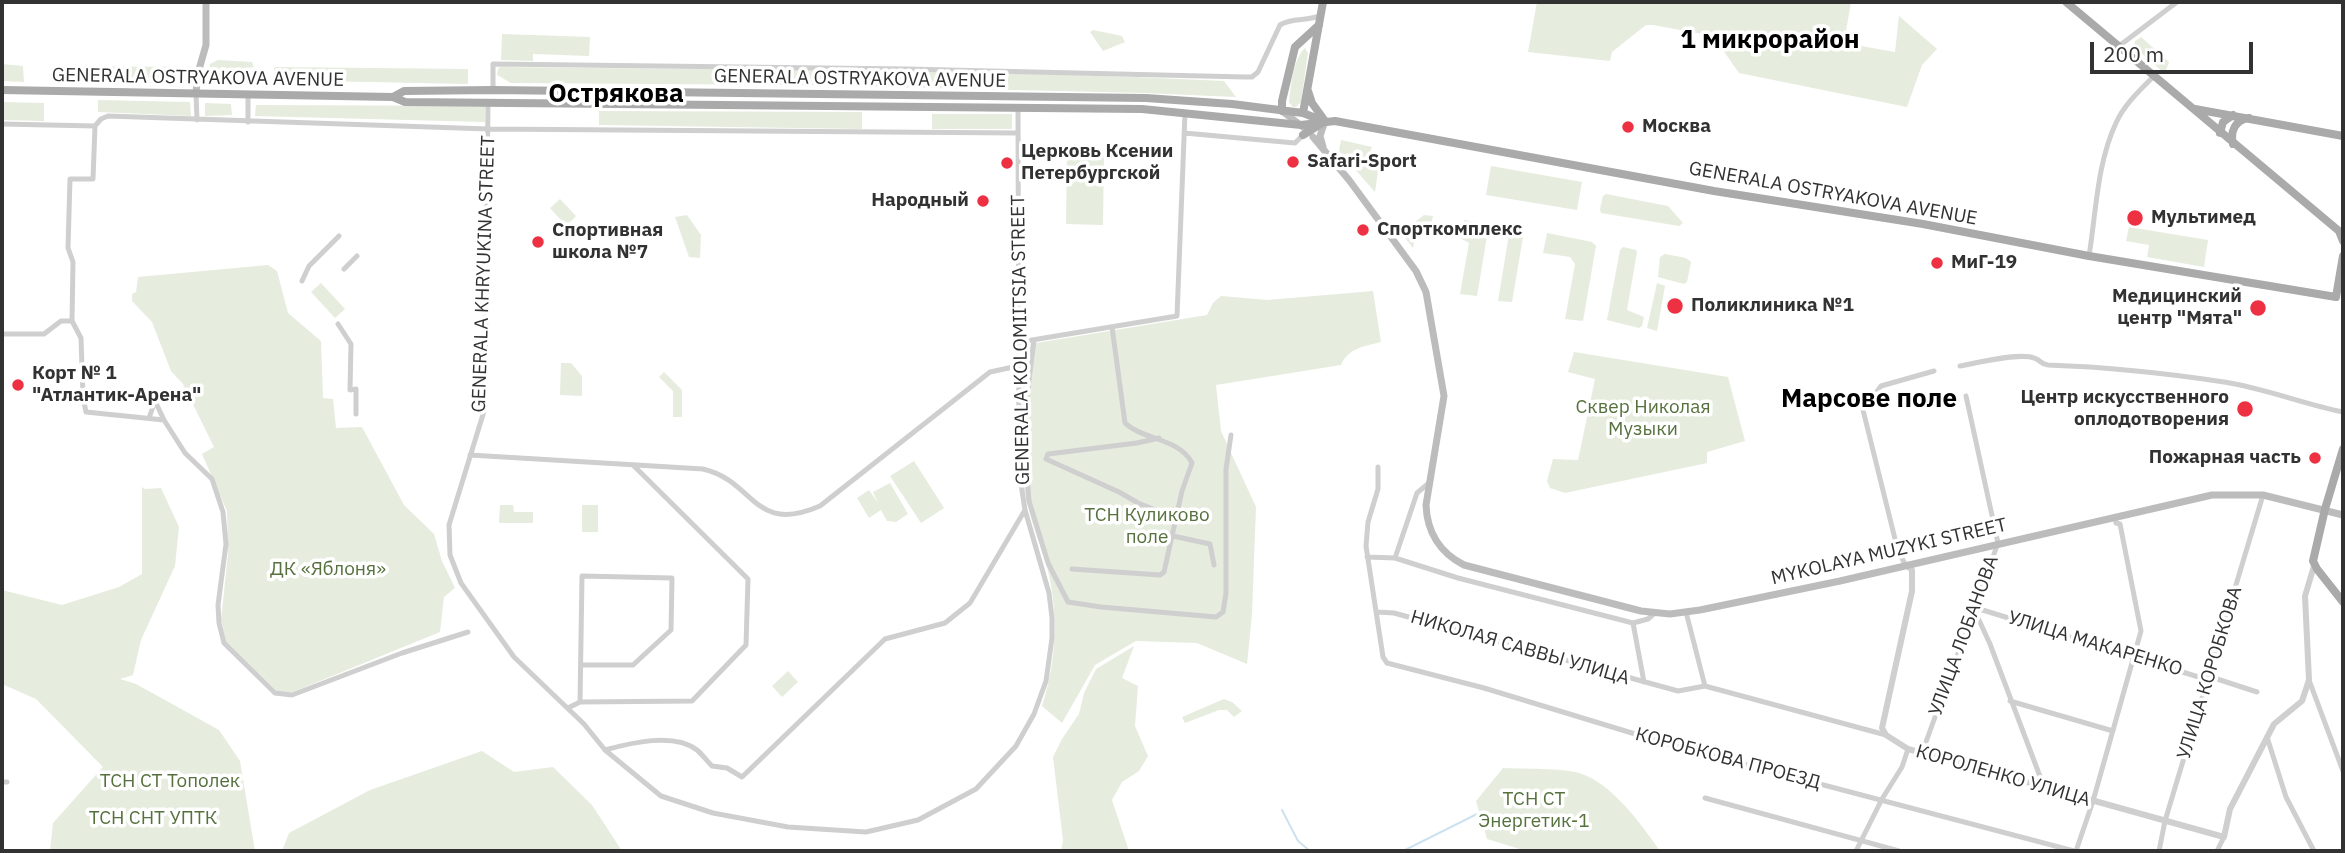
<!DOCTYPE html>
<meta charset="utf-8">
<style>
body{margin:0}
#map{position:relative;width:2345px;height:853px;overflow:hidden;background:#fff;font-family:"IBM Plex Sans",sans-serif}
canvas{display:block}
.frame{position:absolute;inset:0;border:4px solid #323232;pointer-events:none}
.scale{position:absolute;left:2090px;top:42px;width:163px;height:32px;box-sizing:border-box;border:4px solid #323232;border-top:0;padding-left:9px;font-size:21px;line-height:24px;white-space:nowrap;color:#323232;-webkit-text-stroke:5px #fff;paint-order:stroke}
</style>
<div id="map">
<canvas width="2345" height="853"></canvas>
<div class="frame"></div>
<div class="scale">200 m</div>
</div>
<script>
const g = document.querySelector('canvas').getContext('2d');
g.lineJoin = 'round';
function paint(path, color) { g.fillStyle = color; g.fill(path, 'evenodd'); }
function strokePath(path, color, width, dash) { g.strokeStyle = color; g.lineWidth = width; g.lineCap = dash ? 'butt' : 'round'; g.setLineDash(dash || []); g.stroke(path); }
function label(font, color, halo, rows, align = 'center') {
  g.font = font + ' "IBM Plex Sans",sans-serif'; g.lineWidth = 7; g.setLineDash([]); g.textBaseline = 'middle'; g.strokeStyle = halo; g.fillStyle = color; for (const [text, x, y, turn = 0] of rows) {
    g.save(); g.translate(x, y); g.rotate((+turn || 0) * Math.PI / 180); g.textAlign = isNaN(turn) ? turn : align; if (halo) g.strokeText(text, 0, 0); g.fillText(text, 0, 0); g.restore();
  }
}
paint(new Path2D(`
 M1537 2H1851L1844 43 1895 52 1899 16 1937 49 1922 65 1907 107 1739 73 1713 36 1653 25H1646L1612 52 1610 61 1528 52Z
 M1093 30 1122 36 1125 42 1103 51 1090 32Z
 M502 34 590 37 589 56 533 54V61L501 60Z
 M2141 37 2169 62 2166 70 2162 71 2134 47 2135 41Z
 M1305 48 1308 53 1301 102 1296 107H1293L1289 102C1291 86 1293 59 1305 48Z
 M218 60 252 62 254 67 234 70 222 83 210 84 207 80 210 64Z
 M2 64 23 66 24 82 2 81Z
 M68 66 188 67V83L67 82Z
 M275 67 468 69V84L319 81 274 70Z
 M500 67C742 70 983 69 1224 81L1236 97 1144 93 800 85 511 83 497 75 498 69Z
 M98 100 190 102 191 116 98 112Z
 M2 102 44 103V121L2 120Z
 M205 103 231 104 232 115 205 116Z
 M256 105 485 106V122L255 116Z
 M599 111 862 112V129L599 125Z
 M1012 114V129H932V114Z
 M1341 140 1372 147 1369 154 1380 157 1375 192 1339 151Z
 M1067 150 1104 151 1103 225 1066 224Z
 M1491 166 1582 182 1577 210 1486 195Z
 M1606 194 1668 206 1683 223 1679 226 1601 213 1600 209 1603 196Z
 M560 199 576 216 566 226 550 208Z
 M687 215 701 235 700 258 689 257 675 217Z
 M1424 215 1433 216 1429 232 1417 230 1413 248 1401 233Z
 M1464 220 1489 224 1477 296 1460 294 1469 243 1460 238Z
 M2129 227 2208 240 2204 267 2147 257 2149 245 2126 241Z
 M1510 228 1524 231 1512 302 1498 301Z
 M1547 233 1592 242 1596 246 1583 321 1565 319 1575 264 1570 257 1543 253Z
 M1623 247 1636 250 1637 252 1627 310 1644 317 1642 326 1639 328 1607 320 1620 250Z
 M1665 254 1686 258 1691 262 1687 282 1684 284 1658 277 1660 257Z
 M268 265 277 271 288 313 321 341 323 398 333 399 336 428 362 427 404 505 434 534 442 561 455 588 444 597 440 632 293 692 279 693 226 642 221 620 228 554 227 511 202 454 214 447 183 384 171 371 152 322 132 301V294L136 292 138 277Z
 M321 283 345 309 335 318 311 292Z
 M1657 283 1665 286 1657 331 1647 328Z
 M1373 291 1381 342C1365 346 1348 348 1341 365L1216 385 1221 431 1256 507 1252 615 1247 664 1197 643 1136 641 1095 665 1062 723 1042 706C1057 659 1059 611 1046 563 1037 535 1026 509 1023 480 1019 435 1023 389 1024 345L1207 315 1213 303 1221 296 1267 300Z
 M1574 352 1728 377 1745 441 1707 452V463L1565 493 1550 488 1547 481 1553 459 1578 460 1595 379 1568 372Z
 M561 363H571L582 376V396L560 395Z
 M664 372 682 390V417H673V391L659 377Z
 M914 461 944 508 921 523 890 476Z
 M890 483 908 514 896 522 887 521 881 510 869 518 857 498 869 490 878 503 873 492Z
 M142 487 145 489 161 488 179 527 175 566 141 640 133 675 120 679 136 684 219 730 240 761 255 851H50L53 823 103 767 36 699 2 684V590L62 605 119 587 142 574Z
 M500 505H513L514 512H533V523H499Z
 M582 505H598V532H582Z
 M1134 646 1122 678 1138 686 1135 726 1148 756 1139 771 1122 782 1112 800 1129 851H1061L1063 840 1053 757 1062 739 1079 714 1084 693 1096 669Z
 M788 671 798 682 782 697 772 686Z
 M1224 699 1232 702 1242 711 1234 717 1227 710H1219L1185 723 1182 717Z
 M482 751 514 772 553 767 592 805 622 851H282L289 833 370 790Z
 M1503 768C1521 769 1564 768 1579 773 1612 783 1641 824 1660 851H1526L1487 839 1476 801Z`), '#e6ecde');
strokePath(new Path2D(`
 M1282 810 1298 841 1310 851
 M1403 851 1477 814`), '#cde2ef', 2);
strokePath(new Path2D(`
 M2119 46 2177 2
 M493 90V64L907 69 1245 77H1252L1258 72 1280 25C1293 17 1308 22 1321 15
 M196 93 197 120
 M488 102 485 408 449 525 450 555 461 583 514 657 584 724 605 750 661 796 713 813 788 827 866 832 918 820 976 789 1016 746 1034 714 1046 681 1052 638V618L1049 593 1025 510 1019 471 1018 107
 M248 122V95
 M2 124 95 126 101 119 108 116 488 129 1017 133
 M1184 133 1295 143 1303 135
 M2089 256C2096 213 2097 163 2116 123 2124 105 2139 91 2153 77
 M344 269 357 256
 M302 281 309 266 339 236
 M72 321 73 262 68 248 70 179H93L95 126
 M338 324 351 344 350 390 356 389V414
 M2 334H44L61 321H72L81 338 83 397 86 412 164 420 185 453 212 479 223 512 226 544 218 605 219 623 224 643 275 693 292 695 402 653 468 632
 M1034 340 1023 428 1029 501 1048 563 1068 602 1101 607 1216 617 1223 612 1226 593V469L1231 435
 M1020 342 1177 316 1185 113
 M1960 366C1976 363 2020 352 2034 358 2041 360 2040 364 2048 365 2107 367 2165 373 2224 382 2264 388 2303 404 2343 412
 M149 418 155 401 164 420
 M1159 438 1137 443 1048 454 1046 459 1119 492 1138 503 1176 518
 M470 455 703 469C755 481 753 535 820 506L990 372 1018 366
 M1378 467V489L1368 522 1366 546 1383 657 1387 663 1484 688 1668 744 2074 851
 M1173 536 1210 544 1214 565
 M1367 557 1395 558 1458 578 1633 623 1648 619 1655 613
 M1395 558 1417 493 1430 482
 M1905 564 1898 551 1863 410 1881 386 1934 371
 M1072 569 1160 575 1164 572 1182 491 1192 463C1179 438 1143 440 1125 423L1112 327
 M1973 607 2205 679 2211 677 2257 692
 M1973 607 1990 644 2044 787
 M1377 612 1394 613 1678 691 1705 686 1886 735
 M1686 612 1705 686
 M1633 623 1644 682
 M2309 680 2343 771
 M2010 701 2113 731
 M580 702 692 701 746 645 748 579 633 465
 M568 708 580 702 582 576 672 578 671 630 633 665H581
 M2267 737 2286 797 2314 851
 M605 750C630 743 674 732 697 750 702 754 707 761 712 766L727 768 742 777 885 639 945 623 970 603 1025 510
 M1922 753 1998 543 1966 396
 M2 782H7
 M1705 798 1899 851
 M1856 851 1882 799 1902 767 1908 749
 M2076 851 2093 801 2141 631 2120 524 2116 523 2115 517
 M2159 851 2165 821 2263 495
 M2217 851 2224 837`), '#cfcfcf', 5);
strokePath(new Path2D(`
 M1905 564 1912 570V591L1882 728 1886 735 1908 749 2224 837 2230 809 2274 724 2302 701 2309 680 2305 596 2314 566`), '#cfcfcf', 6);
strokePath(new Path2D(`
 M196 93 198 73 206 45V2
 M1282 111 1303 127
 M1313 137 1349 180 1416 271 1426 292 1444 396 1426 505C1427 532 1440 553 1464 565L1641 611 1670 614 1700 610 1840 581 2212 495H2263L2343 515
 M1323 147 1320 136 1325 121`), '#bcbcbc', 7);
strokePath(new Path2D(`
 M2066 2 2339 231 2343 241
 M2 90 393 97 405 102 1142 109 1301 125 1335 121 1714 191 1923 224 2089 256 2336 297
 M1308 91 1312 103 1325 121
 M393 97 404 91 493 90 1146 98 1232 104 1303 113 1321 120
 M2195 109 2343 136
 M1282 111V101L1295 47 1319 25
 M1303 113 1323 2
 M2220 133 2223 122 2233 115
 M1303 135 1322 123
 M2233 144C2230 131 2235 120 2249 118
 M2336 297 2343 256
 M2343 449 2325 509 2313 561 2317 569 2343 602`), '#aaa', 8);
for (const [x, y, r, color] of [
 [1628,127,7,"#ed3142"],
 [1293,162,7,"#ed3142"],
 [1007,163,7,"#ed3142"],
 [983,201,7,"#ed3142"],
 [2135,218,9,"#ed3142"],
 [1363,230,7,"#ed3142"],
 [538,242,7,"#ed3142"],
 [1937,263,7,"#ed3142"],
 [1675,306,9,"#ed3142"],
 [2258,308,9,"#ed3142"],
 [18,385,7,"#ed3142"],
 [2245,409,9,"#ed3142"],
 [2315,458,7,"#ed3142"]
]) { const dot = new Path2D(); dot.arc(x, y, r, 0, 2 * Math.PI); g.fillStyle = color; g.fill(dot); strokePath(dot, '#fff', 2.5); }
label('19px', '#323232', '#fff', [
 ["GENERALA OSTRYAKOVA AVENUE",198,78,1],
 ["GENERALA OSTRYAKOVA AVENUE",860,79,1],
 ["GENERALA OSTRYAKOVA AVENUE",1833,194,10],
 ["GENERALA KHRYUKINA STREET",484,274,-88],
 ["GENERALA KOLOMIITSIA STREET",1021,340,-91],
 ["MYKOLAYA MUZYKI STREET",1889,552,-13],
 ["УЛИЦА ЛОБАНОВА",1964,636,-70],
 ["УЛИЦА МАКАРЕНКО",2095,644,17],
 ["НИКОЛАЯ САВВЫ УЛИЦА",1520,648,16],
 ["УЛИЦА КОРОБКОВА",2210,673,-73],
 ["КОРОБКОВА ПРОЕЗД",1728,759,15],
 ["КОРОЛЕНКО УЛИЦА",2003,776,16]
]);
label('bold 19px', '#323232', '#fff', [
 ["Москва",1642,127],
 ["Церковь Ксении",1021,152],
 ["Петербургской",1021,174],
 ["Safari-Sport",1307,162],
 ["Народный",969,201,"right"],
 ["Мультимед",2151,218],
 ["Спорткомплекс",1377,230],
 ["Спортивная",552,231],
 ["школа №7",552,253],
 ["МиГ-19",1951,263],
 ["Медицинский",2242,297,"right"],
 ["центр \"Мята\"",2242,319,"right"],
 ["Поликлиника №1",1691,306],
 ["Корт № 1",32,374],
 ["\"Атлантик-Арена\"",32,396],
 ["Центр искусственного",2229,398,"right"],
 ["оплодотворения",2229,420,"right"],
 ["Пожарная часть",2301,458,"right"]
], 'left');
label('19px', '#56713d', '#fff', [
 ["Сквер Николая",1643,408],
 ["Музыки",1643,430],
 ["ТСН Куликово",1147,516],
 ["поле",1147,538],
 ["ДК «Яблоня»",328,570],
 ["ТСН СТ Тополек",170,782],
 ["ТСН СТ",1534,800],
 ["Энергетик-1",1534,822],
 ["ТСН СНТ УПТК",153,819]
]);
label('bold 26px', '#000', '#fff', [
 ["1 микрорайон",1770,40],
 ["Острякова",616,94],
 ["Марсове поле",1869,399]
]);
</script>
